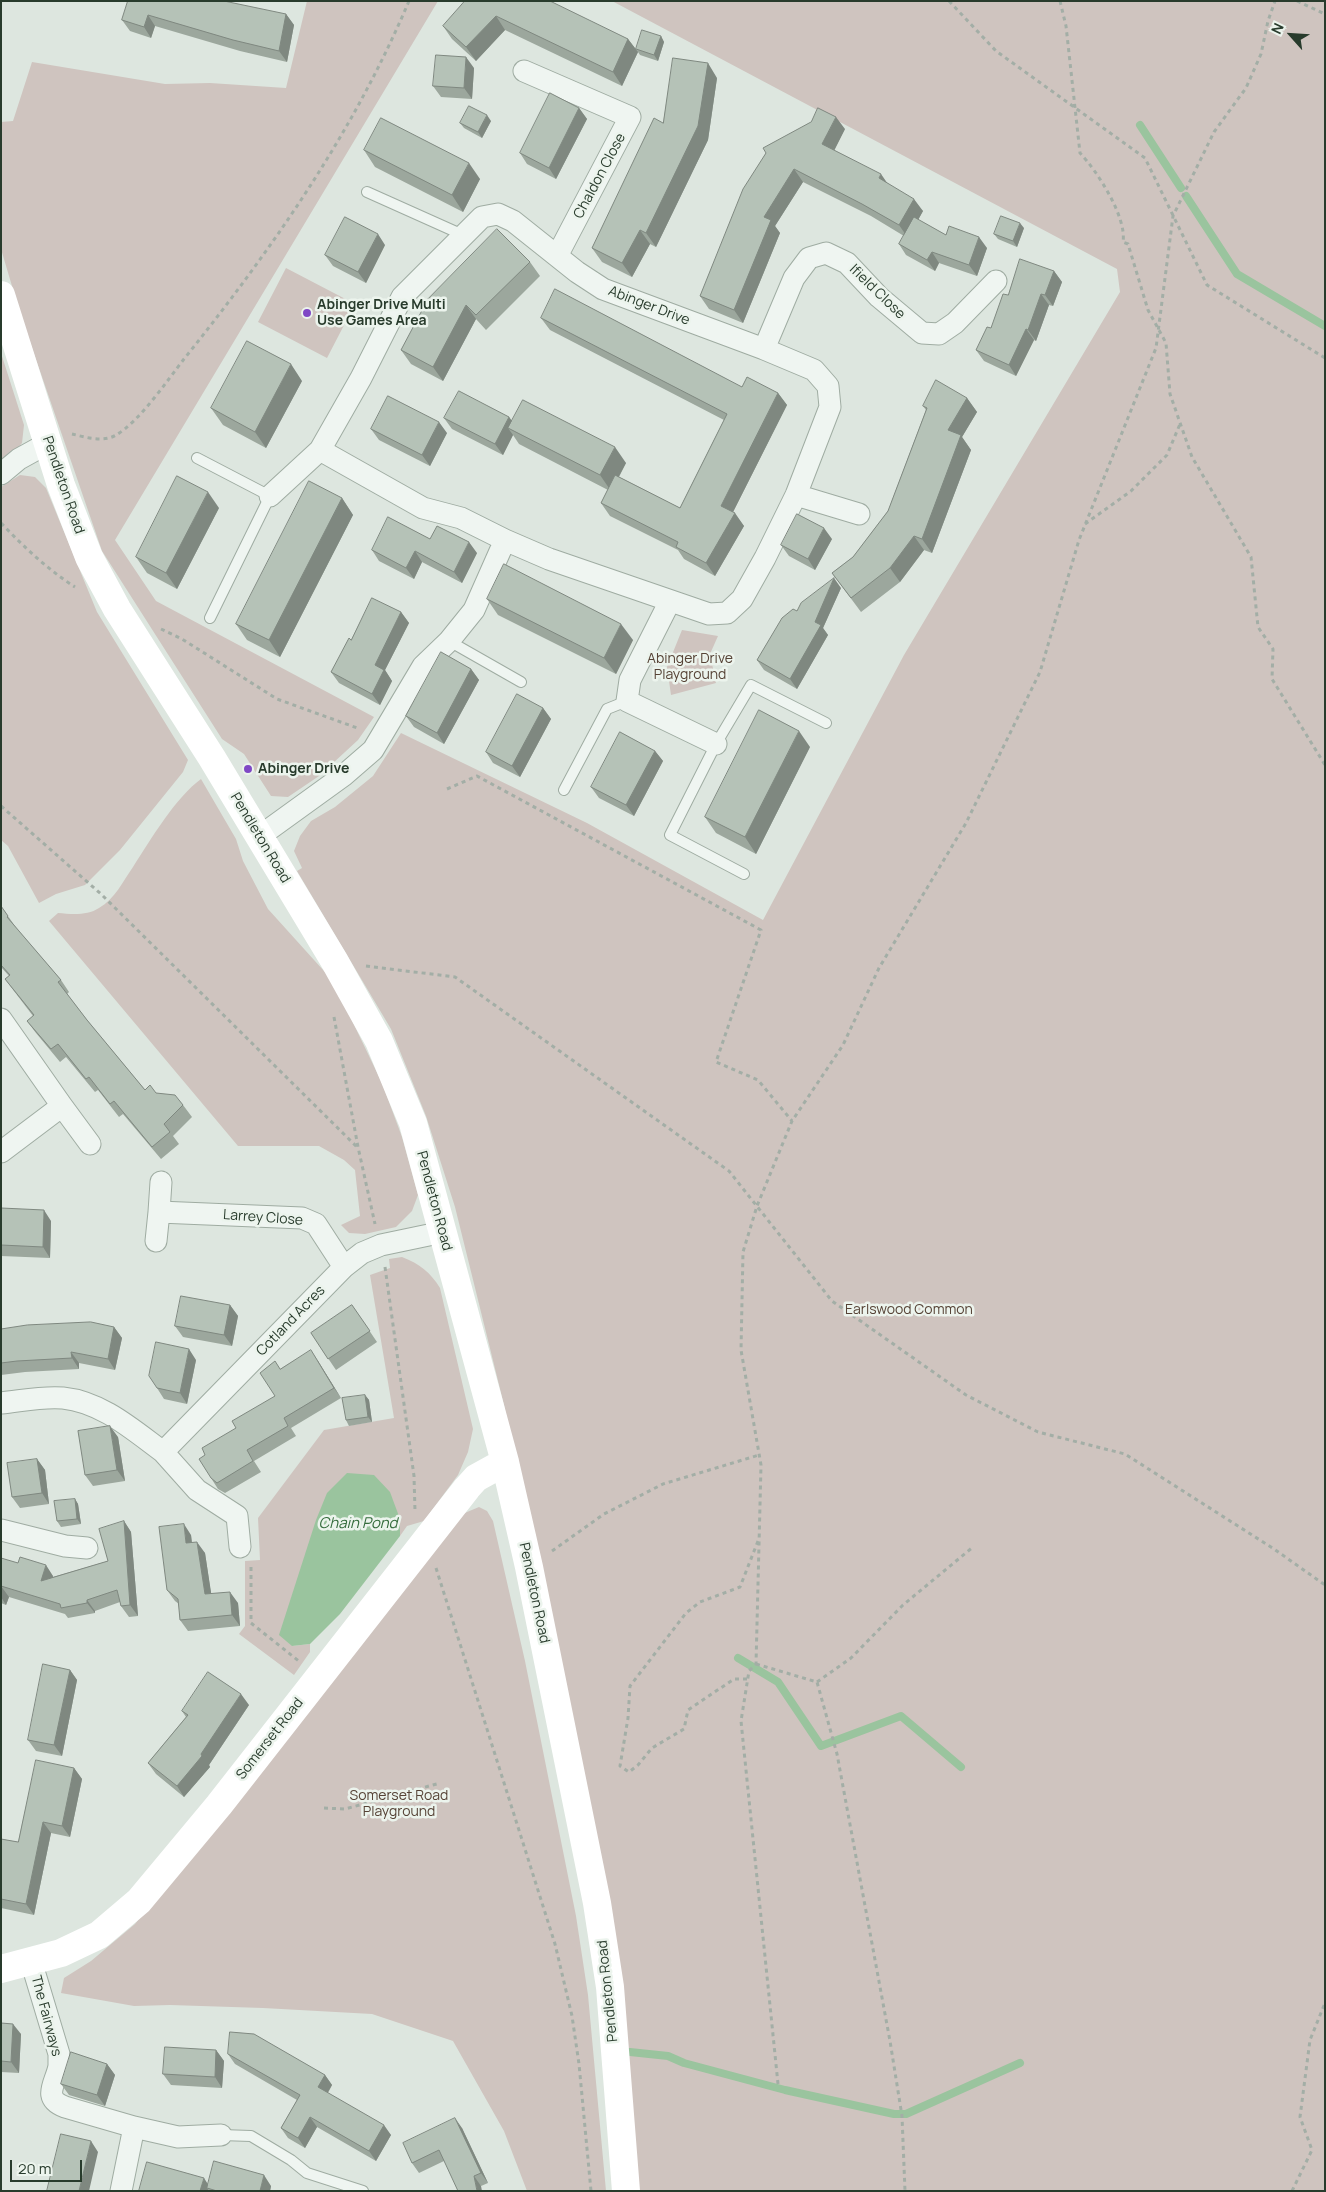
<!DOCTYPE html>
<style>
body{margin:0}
#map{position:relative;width:1326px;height:2192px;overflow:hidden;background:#dde6df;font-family:Manrope,sans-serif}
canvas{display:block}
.frame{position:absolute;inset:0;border:2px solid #283b2c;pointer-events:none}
.north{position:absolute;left:1266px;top:10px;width:50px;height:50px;-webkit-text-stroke:4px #ecf4ed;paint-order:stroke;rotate:296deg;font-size:14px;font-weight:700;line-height:20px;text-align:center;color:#283b2c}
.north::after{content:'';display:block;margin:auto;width:18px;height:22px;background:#283b2c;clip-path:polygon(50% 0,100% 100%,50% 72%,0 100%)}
.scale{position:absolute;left:10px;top:2160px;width:72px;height:22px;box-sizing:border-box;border:2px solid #283b2c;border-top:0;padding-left:6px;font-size:15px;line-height:18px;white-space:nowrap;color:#283b2c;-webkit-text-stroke:4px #ecf4ed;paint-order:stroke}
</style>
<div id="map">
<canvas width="1326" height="2192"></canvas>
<div class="frame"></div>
<div class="north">N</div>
<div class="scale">20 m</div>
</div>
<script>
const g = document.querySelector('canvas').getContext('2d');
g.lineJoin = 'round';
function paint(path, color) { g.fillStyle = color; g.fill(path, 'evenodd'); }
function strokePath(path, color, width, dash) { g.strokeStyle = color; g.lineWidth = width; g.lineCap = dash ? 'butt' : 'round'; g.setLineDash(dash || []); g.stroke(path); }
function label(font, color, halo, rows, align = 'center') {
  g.font = font + ' Manrope,sans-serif'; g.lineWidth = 5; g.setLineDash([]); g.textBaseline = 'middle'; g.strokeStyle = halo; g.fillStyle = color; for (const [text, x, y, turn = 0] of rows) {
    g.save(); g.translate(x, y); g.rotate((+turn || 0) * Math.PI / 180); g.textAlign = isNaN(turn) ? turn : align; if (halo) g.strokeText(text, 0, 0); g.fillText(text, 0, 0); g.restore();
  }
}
paint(new Path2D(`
 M307 1H438L115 540 156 601 374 717 358 740 319 776 288 797 271 796 244 754 222 739 102 551 20 313 1 249V122L13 121 32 62 165 84 210 83 286 88Z
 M612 1H1325V2191H636L543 1584 504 1405 455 1207 426 1116 391 1029 297 871 302 868 294 851 300 836 311 821 335 807 373 776 401 733 587 823 763 920 904 655 1120 292 1117 269Z
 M286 268 355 304 327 358 258 322Z
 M1 353 24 425 22 443 10 457 1 463Z
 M20 475 35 477 46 488 97 612 188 760 183 772 120 850 85 885 56 894 39 903 8 846 1 840V487Z
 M682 630 718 636 710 654 716 683 671 695 667 667Z
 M201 779 236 839 243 861 268 909 333 981 382 1083 402 1137 418 1195 412 1211 396 1227 365 1234 349 1233 341 1225 360 1216 355 1170 344 1160 319 1146H238L49 921 58 913C71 914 87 916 99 908 115 899 123 881 133 867 151 839 176 797 201 779Z
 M402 1257C420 1264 430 1272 440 1288L473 1429 468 1452 458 1475 424 1521 407 1526 400 1536V1519L292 1646 310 1644V1652L294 1675 239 1634 245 1626V1561L260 1560 258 1518 324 1430 394 1418 370 1275 390 1268 389 1259Z
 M479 1507 487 1511 493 1521 525 1661 576 1916 588 1995 606 2191H527L504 2131 453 2041 372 2014 263 2008 170 2005 134 2006 61 1993 64 1978 91 1961 135 1924 460 1515Z`), '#cfc4bf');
paint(new Path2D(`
 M347 1473 374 1475 390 1492 400 1519V1536L340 1614 310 1644 292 1646 279 1635 316 1520 327 1493Z`), '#9ac49e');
strokePath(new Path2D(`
 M1140 125 1181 188
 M1186 196 1237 274 1325 326
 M738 1658 778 1682 821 1746 901 1716 961 1767
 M630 2052 668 2056 684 2063 785 2090 894 2114H906L1020 2063`), '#9ac49e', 8);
const lane = new Path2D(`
 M367 192 463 235
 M197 458 270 496 210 618
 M449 641 521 682
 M564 790 607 709 627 701
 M744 874 670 835 716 744 751 685 826 723
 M221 2135 251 2136 291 2160 307 2173 363 2191`);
const street = new Path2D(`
 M524 71 630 117 557 256
 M498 214 513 221 577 272 603 289 764 349 814 370 828 386 830 407 796 495 765 558 742 599 727 613 709 614 549 559 505 540 461 518 423 508 320 450 361 378 402 297 482 217Z
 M764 349 794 278 809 258 826 253 847 263 879 297 922 333 939 334 955 323 996 281
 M1 474 19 459 48 443
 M796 495 859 514
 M270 496 320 450
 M670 601 630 680 627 701 716 744
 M260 836 343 776 373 750 423 666 449 641 474 610 505 540
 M1 1019 62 1106 1 1152
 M62 1106 90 1144
 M161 1182 159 1212 302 1218 316 1224 344 1267
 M156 1241 159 1212
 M1 1403C21 1401 43 1396 63 1398 102 1402 133 1430 163 1452L344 1267 362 1253 381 1245 443 1232
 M163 1452 197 1490 237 1516 240 1547
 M1 1530 65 1546 87 1548
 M31 1961 59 2054C59 2058 59 2062 59 2066 56 2083 41 2098 65 2107L134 2127 121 2191
 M134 2127 178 2137 221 2135`);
strokePath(lane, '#9faca2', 12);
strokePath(street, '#9faca2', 23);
strokePath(new Path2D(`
 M949 1 996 51 1145 158 1207 285 1325 358
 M1060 1 1066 26 1080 153C1097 171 1127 217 1123 242L1128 244 1148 310 1166 343 1170 394 1192 457 1251 557 1258 627 1273 649 1272 679 1325 765
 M1297 1 1325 14
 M72 434C85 437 103 443 116 435 139 422 167 381 184 359 273 248 353 133 409 1
 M1 523C24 547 47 569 75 587
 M1085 524 1131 491 1167 455 1180 424
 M161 629 182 639 277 699 360 729
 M447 789 477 776 761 930 716 1062 758 1080 792 1121
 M1 806 101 894 357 1147
 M366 966 455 977 729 1171 832 1301 966 1395 1038 1432 1125 1454 1274 1549 1325 1585
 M334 1017 358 1147 375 1224
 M385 1267 414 1476 415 1511
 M552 1551 604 1514 663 1484 759 1455
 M251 1567V1623L300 1662
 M436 1568 555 1944 572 2016 579 2064 591 2191
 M756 1664 817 1682 837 1754 890 2041 902 2116 905 2191
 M747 1679H734L688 1710 684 1729 652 1748 638 1765 629 1772 620 1766 628 1718 630 1686 686 1613 700 1602 740 1587 758 1541
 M817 1682 851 1658 903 1605 973 1547
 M324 1808 345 1809 440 1783
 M778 2084 741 1721 749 1671 756 1664 761 1465 741 1350 743 1252 757 1206 792 1121 843 1045 879 968 966 823 1040 672 1079 540 1156 348 1173 216 1214 132 1246 88 1261 54 1268 21 1275 1
 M1292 2191 1312 2150 1300 2117 1310 2040 1325 2003`), '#a3aea6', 3, [4, 4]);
strokePath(lane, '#eff5f1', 10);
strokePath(street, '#eff5f1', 21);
strokePath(new Path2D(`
 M1 295 61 485 89 557 117 609 212 758 335 962 379 1041 413 1123 505 1462 529 1567 597 1903 610 1987 626 2191
 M1 1969 61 1953 99 1935 139 1901 219 1805 467 1488 476 1478 505 1462`), '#fff', 28);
paint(new Path2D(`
 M128 1 286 14 294 25 287 62 240 51 155 26 151 38 130 31 122 20Z
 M465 1 628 39 638 52 622 86 505 30 476 61 452 39 443 26Z
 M661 36 664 42 658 61 640 55 636 49Z
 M474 68 472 99 441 97 433 86Z
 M717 78 708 140 656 247 650 244 632 277 602 262 592 248 663 123Z
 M579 108 587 119 556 179 527 164 520 153Z
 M491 121 482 138 464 128 460 123Z
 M845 129 834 150 887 183 923 211 918 220 946 235 987 248 977 276 939 263 935 271 906 255 899 244 904 236 871 216 803 182 775 226 780 233 743 323 709 309 700 296 766 153Z
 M364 150 480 179 463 212 375 167Z
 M1024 228 1017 247 998 239 994 234Z
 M385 245 366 283 333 266 325 255Z
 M530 262 540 276 486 330 476 319 443 381 411 364 401 350Z
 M1054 271 1062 282 1053 306 1049 305 1036 341 1034 340 1016 376 984 361 976 350 991 328 1008 295Z
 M541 318 742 387 778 393 787 405 733 512 744 526 715 576 684 559 678 550 610 516 601 503 608 490 519 444 513 435 503 455 452 429 444 418 509 417 512 421 626 463 619 477 680 508 724 420 550 330Z
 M302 381 266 448 223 425 211 408Z
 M967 398 977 412 962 437 971 450 932 553 924 550 900 582 861 612 832 573 853 557 888 511 926 410 923 406Z
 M371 429 447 433 430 466 379 440Z
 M342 498 353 515 280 657 247 640 236 624Z
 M219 508 177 589 147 573 136 557Z
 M832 539 815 570 789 556 781 545Z
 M372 550 477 553 462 583 422 562 414 579 379 561Z
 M841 588 823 628 828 635 797 689 764 670 757 660 797 611Z
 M487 599 633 640 616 674 498 615Z
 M401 612 409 623 385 670 392 681 380 705 339 683 331 672 351 640Z
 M471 669 479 680 444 744 414 727 406 716Z
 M543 708 551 719 520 777 493 763 486 752Z
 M810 747 756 854 716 833 705 817Z
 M655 751 663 761 634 816 599 798 591 787Z
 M1 906 17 929 61 980 69 992 67 994 87 1020 145 1090 156 1093 183 1105 192 1117 173 1136 179 1144 161 1159 123 1114 119 1117 98 1090 95 1092 66 1057 60 1062 36 1033 27 1021 33 1016 14 991 5 979 9 976 1 967Z
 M1 1208 51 1221 50 1258 1 1256Z
 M230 1305 238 1316 232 1346 183 1337 175 1326Z
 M352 1305 377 1342 336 1370 311 1333Z
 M114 1327 122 1338 115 1370 79 1363V1369L25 1372 1 1375V1329Z
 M196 1360 187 1404 164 1399 157 1388Z
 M318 1361 341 1398 291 1428 296 1436 254 1461 261 1472 225 1493 218 1489 211 1478 205 1455 236 1428 275 1396 280 1369Z
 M365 1395 369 1400 372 1422 349 1426 346 1420Z
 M118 1437 125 1481 93 1486 85 1475Z
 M37 1459 45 1470 49 1504 20 1508 12 1497Z
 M75 1499 78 1504 81 1524 61 1527 57 1521Z
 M124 1521 131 1532 138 1616 129 1617 121 1606 120 1602 95 1611V1613L68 1618 65 1614 9 1597 6 1605 1 1603V1558L53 1576V1577L108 1561Z
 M191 1535 192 1543 205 1553 211 1594 238 1603 240 1626 188 1631 180 1620 179 1604 175 1601 167 1590Z
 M70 1670 77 1680 62 1756 36 1751 28 1740Z
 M249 1705 209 1765 210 1767 184 1797 156 1774 148 1763 186 1717 182 1711Z
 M74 1768 82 1779 70 1837 51 1833 34 1915 1 1908V1839L18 1842Z
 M1 2023 21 2034 19 2073 1 2072Z
 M216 2050 224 2061 222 2088 171 2085 163 2074Z
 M228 2054 325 2075 332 2085 328 2093 391 2135 376 2161 317 2127 305 2148 288 2138 281 2128 297 2100 235 2064Z
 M107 2064 115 2075 105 2106 69 2095 61 2084Z
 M462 2128 488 2183 481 2186 444 2161 419 2173 412 2163Z
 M208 2184 271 2186 270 2191H139Z`), '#9ca79d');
paint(new Path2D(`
 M286 14 294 25 287 62 279 51Z
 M148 15 155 26 151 38 144 27Z
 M496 16 505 30 476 61 466 47Z
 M661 36 664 42 658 61 654 55Z
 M628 39 638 52 622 86 613 72Z
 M466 57 474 68 472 99 464 88Z
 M708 63 717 78 708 140 656 247 646 233Z
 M579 108 587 119 556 179 549 168Z
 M487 115 491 121 482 138 478 132Z
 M836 117 845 129 831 157 822 144Z
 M469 163 480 179 463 212 452 195Z
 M794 169 803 182 775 226 780 233 743 323 734 310 764 217Z
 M881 174 890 187 879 178Z
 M914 199 923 211 908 238 899 225Z
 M1020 223 1024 228 1017 247 1013 241Z
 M640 230 650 244 632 277 622 263Z
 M378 234 385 245 366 283 358 272Z
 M979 237 987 248 977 276 969 265Z
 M932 252 939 263 935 271 927 260Z
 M1054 271 1062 282 1053 306 1045 295Z
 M1041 294 1049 305 1036 341 1028 330Z
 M466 305 476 319 443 381 433 367Z
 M1026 329 1034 340 1016 376 1009 365Z
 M291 364 302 381 266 448 255 432Z
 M778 393 787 405 730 518 721 506Z
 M967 398 977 412 962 437 971 450 932 553 922 539 948 430Z
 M509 417 517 428H508L513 435 503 455 495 444Z
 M439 422 447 433 430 466 422 455Z
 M615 447 626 463 611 491 600 475Z
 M208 492 219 508 177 589 166 573Z
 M342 498 353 515 280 657 269 640Z
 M735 513 744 526 715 576 706 563Z
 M824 528 832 539 815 570 808 559Z
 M914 536 924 550 900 582 890 568Z
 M469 542 477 553 462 583 454 572Z
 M415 551 422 562 414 579 406 568Z
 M834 578 841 588 823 628 828 635 797 689 790 679Z
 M401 612 409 623 385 670 392 681 380 705 372 694 375 665Z
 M621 624 633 640 616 674 604 658Z
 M471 669 479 680 444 744 437 733Z
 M543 708 551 719 520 777 512 766Z
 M799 731 810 747 756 854 745 837Z
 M655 751 663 761 634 816 626 805Z
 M44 1210 51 1221 50 1258 43 1247Z
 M230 1305 238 1316 232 1346 224 1335Z
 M114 1327 122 1338 115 1370 108 1359Z
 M189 1349 196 1360 187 1404 180 1393Z
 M311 1350 318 1361 341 1398 334 1388Z
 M71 1352 79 1363V1369L72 1358Z
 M365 1395 369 1400 372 1422 368 1417Z
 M110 1426 118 1437 125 1481 117 1470Z
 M37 1459 45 1470 49 1504 42 1493Z
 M75 1499 78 1504 81 1524 77 1519Z
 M124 1521 131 1532 138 1616 130 1605Z
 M184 1524 191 1535 193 1554 186 1543Z
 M197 1542 205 1553 213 1605 205 1594Z
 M46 1565 53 1576 49 1591 41 1581Z
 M1 1586 9 1597 6 1605 1 1597Z
 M230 1592 238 1603 240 1626 232 1615Z
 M87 1600 95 1611V1613L87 1603Z
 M70 1670 77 1680 62 1756 54 1745Z
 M241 1694 249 1705 209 1765 210 1767 184 1797 177 1786 201 1754Z
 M74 1768 82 1779 70 1837 62 1826Z
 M43 1822 51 1833 34 1915 26 1904Z
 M13 2024 21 2034 19 2073 11 2062Z
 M216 2050 224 2061 222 2088 215 2077Z
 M107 2064 115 2075 105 2106 97 2095Z
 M325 2075 332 2085 325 2097 318 2087Z
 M310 2117 317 2127 305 2148 298 2138Z
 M455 2118 462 2128 488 2183 481 2173Z
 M384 2125 391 2135 376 2161 369 2151Z
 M91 2141 98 2152 89 2191H79Z
 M264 2175 271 2186 270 2191H260Z
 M474 2176 481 2186 482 2191H477Z
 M204 2178 211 2189 207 2188 209 2191H200Z`), '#7f8880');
const building = new Path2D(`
 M128 1H224L286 14 279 51 233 40 148 15 144 27 122 20Z
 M465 1H550L628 39 613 72 496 16 466 47 443 26Z
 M642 30 661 36 654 55 636 49Z
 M436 55 466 57 464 88 433 86Z
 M673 58 708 63 698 126 646 233 640 230 622 263 592 248 654 118 663 123Z
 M550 93 579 108 549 168 520 153Z
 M469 106 487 115 478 132 460 123Z
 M818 108 836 117 822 144 881 174 879 178 914 199 899 225 862 204 794 169 764 217 771 220 734 310 700 296 743 189 766 153 763 148 811 122Z
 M381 118 469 163 452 195 364 150Z
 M1001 216 1020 223 1013 241 994 234Z
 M345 217 378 234 358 272 325 255Z
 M914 217 946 235 949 226 979 237 969 265 932 252 927 260 899 244Z
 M497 229 530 262 476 315 466 305 433 367 401 350 428 299Z
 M1020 259 1054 271 1045 295 1041 294 1028 330 1026 329 1009 365 976 350 987 327 991 328 1003 294 1008 295Z
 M555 289 742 387 747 377 778 393 721 506 735 513 706 563 676 547 678 542 601 503 615 475 680 508 727 414 541 318Z
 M247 341 291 364 255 432 211 408Z
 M936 380 967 398 948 430 961 435 922 539 914 536 890 568 851 598 832 573 853 557 888 511 927 408 923 406Z
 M459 391 509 417 495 444 444 418Z
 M388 396 439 422 422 455 371 429Z
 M523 400 615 447 600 475 508 428Z
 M177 476 208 492 166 573 136 557Z
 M309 481 342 498 269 640 236 624Z
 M797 514 824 528 808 559 781 545Z
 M388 517 430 539 437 526 469 542 454 572 415 551 406 568 372 550Z
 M504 564 621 624 604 658 487 599Z
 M834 578 815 622 821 625 790 679 757 660 782 618 793 609 797 611 801 603Z
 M372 598 401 612 375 665 384 670 372 694 331 672 349 638 351 640Z
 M441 652 471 669 437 733 406 716Z
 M517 694 543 708 512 766 486 752Z
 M759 710 799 731 745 837 705 817Z
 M620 732 655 751 626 805 591 787Z
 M1 906 8 916 7 917 61 980 58 982 87 1020 145 1090 150 1085 156 1093 175 1095 183 1105 164 1124 170 1132 152 1147 114 1101 110 1104 89 1077 86 1079 58 1044 51 1049 27 1021 34 1015 5 979 10 975 1 965Z
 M1 1208 44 1210 43 1247 1 1245Z
 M181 1296 230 1305 224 1335 175 1326Z
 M352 1305 370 1331 328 1359 311 1333Z
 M91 1322 114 1327 108 1359 71 1352 72 1358 17 1361 1 1363V1329L27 1325Z
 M156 1342 189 1349 180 1393 157 1388 149 1376Z
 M311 1350 334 1388 284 1418 288 1426 247 1450 253 1461 217 1483 211 1478 199 1459 205 1455 202 1448 236 1428 232 1421 275 1396 260 1373 275 1361 280 1369Z
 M365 1395 368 1417 346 1420 342 1398Z
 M110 1426 117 1470 85 1475 78 1431Z
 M37 1459 42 1493 12 1497 7 1463Z
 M75 1499 77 1519 57 1521 54 1501Z
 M124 1521 130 1605 121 1606 117 1590 87 1600V1603L61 1608 60 1604 1 1586V1558L18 1563 20 1557 46 1565 41 1581 108 1561 99 1529Z
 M184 1524 186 1543 197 1542 205 1594 230 1592 232 1615 180 1620 178 1599 167 1590 159 1527Z
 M43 1664 70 1670 54 1745 28 1740Z
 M208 1672 241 1694 201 1754 202 1756 177 1786 148 1763 188 1715 182 1711Z
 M36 1760 74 1768 62 1826 43 1822 26 1904 1 1899V1839L18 1842Z
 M1 2023 13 2024 11 2062 1 2061Z
 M230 2032 254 2034 325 2075 318 2087 384 2125 369 2151 310 2117 298 2138 281 2128 300 2095 228 2054Z
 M165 2047 216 2050 215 2077 163 2074Z
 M71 2052 107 2064 97 2095 61 2084Z
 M455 2118 481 2173 474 2176 477 2191H458L439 2150 412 2163 403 2143Z
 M61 2134 91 2141 79 2191H47Z
 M214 2161 264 2175 260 2191H217L207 2188Z
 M147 2162 204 2178 200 2191H139Z`);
paint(building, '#b5c2b7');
strokePath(building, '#7f8880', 1);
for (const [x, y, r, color] of [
 [307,313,5,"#7f48c5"],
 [248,769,5,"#7f48c5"]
]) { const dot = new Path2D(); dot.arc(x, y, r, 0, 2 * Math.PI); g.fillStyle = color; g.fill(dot); strokePath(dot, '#ecf4ed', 2); }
label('14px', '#283b2c', '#ecf4ed', [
 ["Chaldon Close",600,176,-62],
 ["Ifield Close",877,292,44],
 ["Abinger Drive",649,306,21],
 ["Pendleton Road",63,485,71],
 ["Pendleton Road",260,838,59],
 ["Pendleton Road",434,1201,75],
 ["Larrey Close",263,1218,4],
 ["Cotland Acres",291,1321,-46],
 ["Pendleton Road",534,1593,78],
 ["Somerset Road",270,1739,-52],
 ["Pendleton Road",608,1991,-96],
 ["The Fairways",46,2016,75]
]);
label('bold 14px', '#283b2c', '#ecf4ed', [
 ["Abinger Drive Multi",317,305],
 ["Use Games Area",317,321],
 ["Abinger Drive",258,769]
], 'left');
label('14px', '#564336', '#ecf4ed', [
 ["Abinger Drive",690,659],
 ["Playground",690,675],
 ["Earlswood Common",909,1310],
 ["Somerset Road",399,1796],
 ["Playground",399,1812]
]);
label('italic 15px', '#346c3c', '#ecf4ed', [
 ["Chain Pond",358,1524]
]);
</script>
